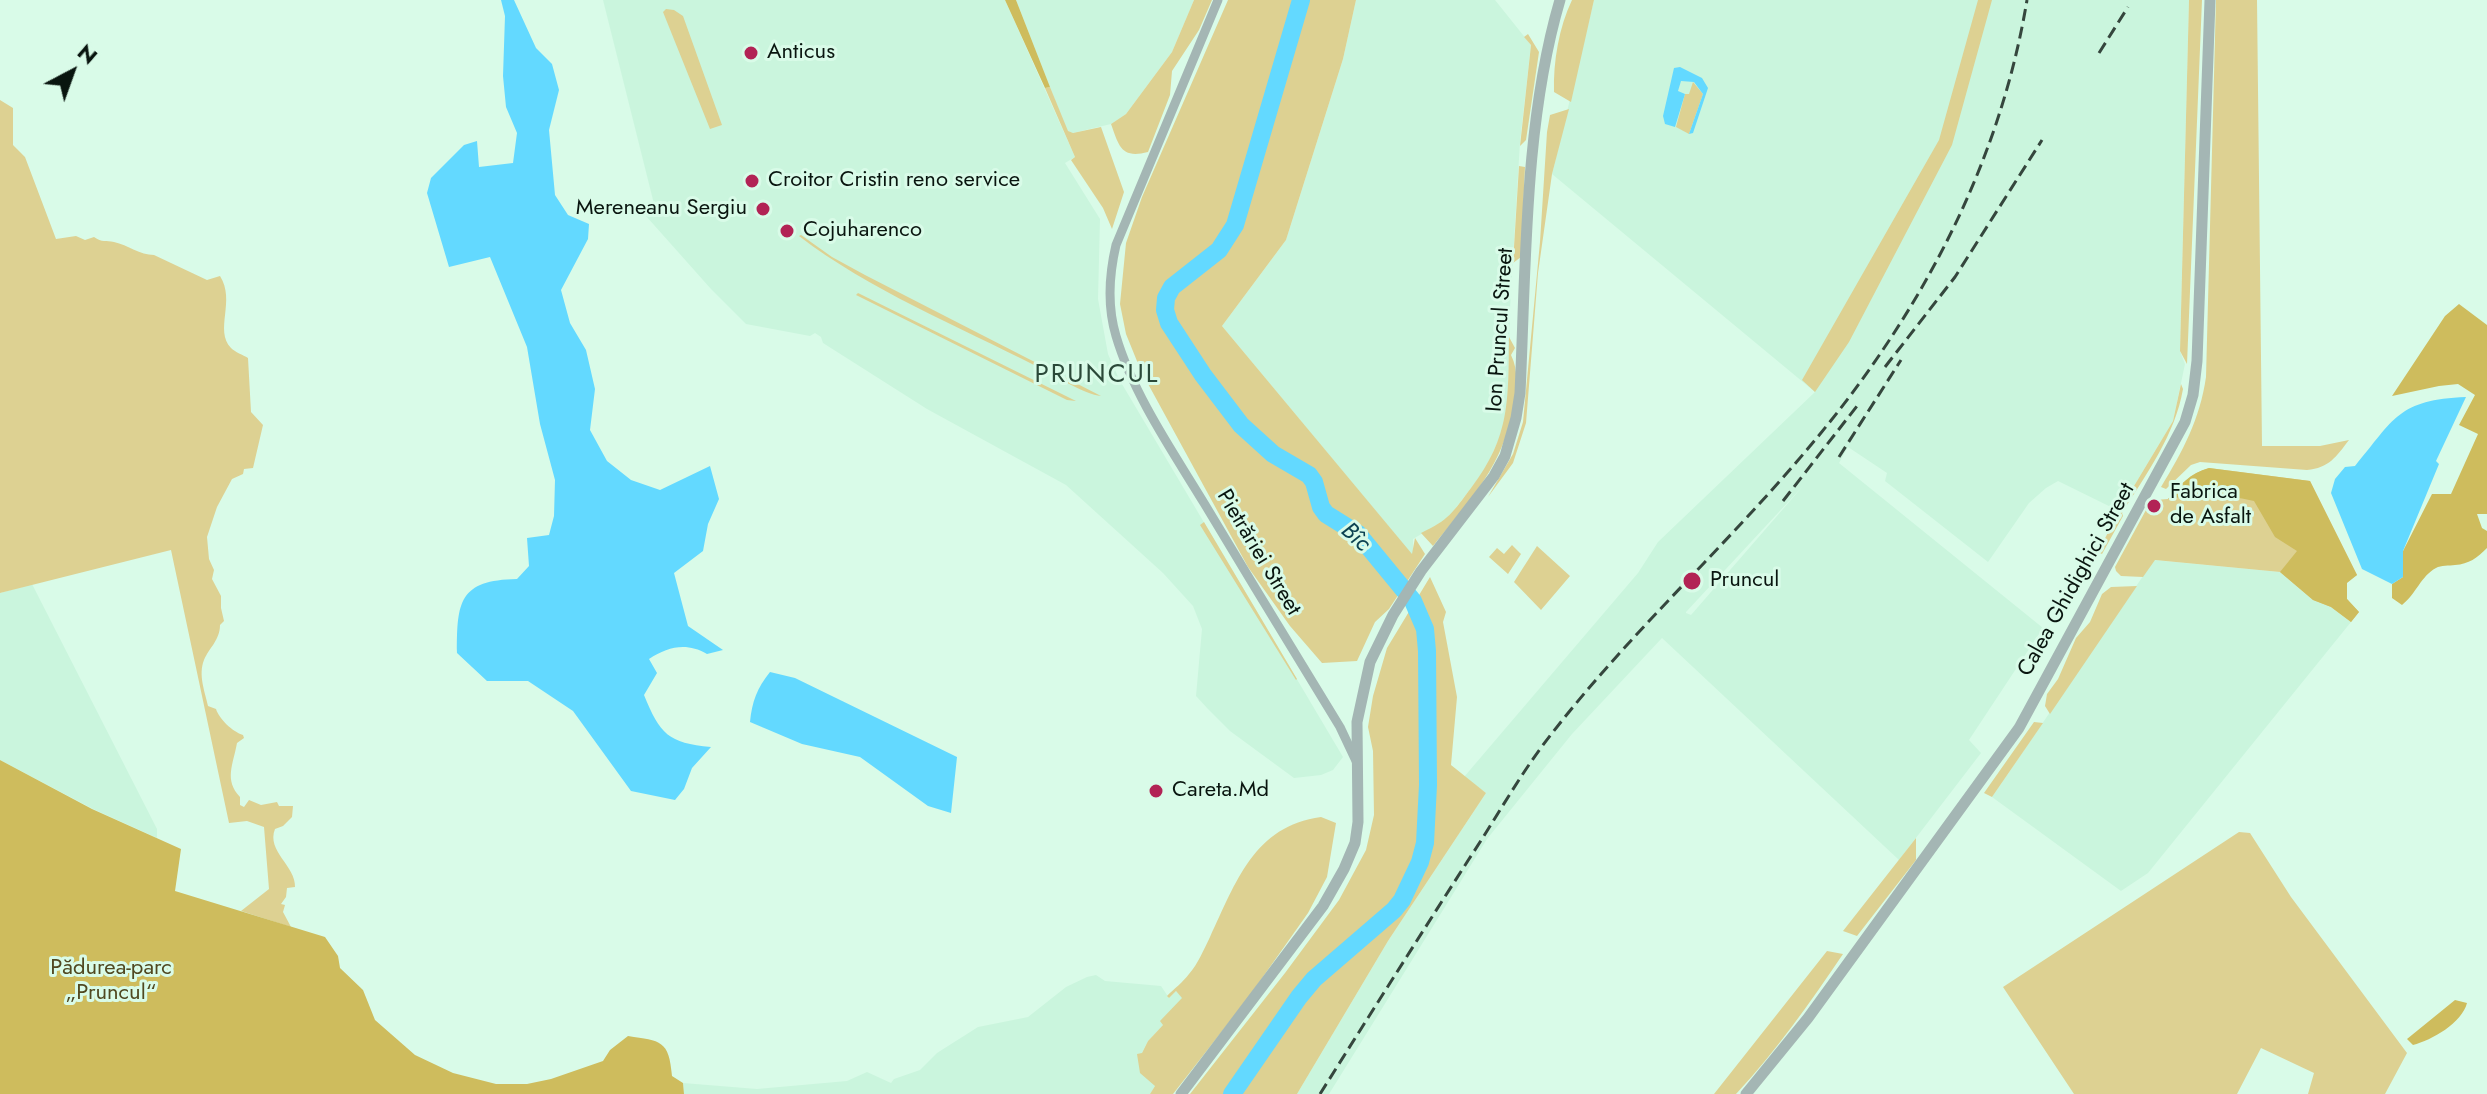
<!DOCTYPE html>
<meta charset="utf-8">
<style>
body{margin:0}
#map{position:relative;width:2487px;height:1094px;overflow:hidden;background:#d9fbe8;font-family:Jost,sans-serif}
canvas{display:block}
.north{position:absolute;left:32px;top:32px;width:80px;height:80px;-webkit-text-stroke:6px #d9fbe8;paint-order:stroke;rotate:41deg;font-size:22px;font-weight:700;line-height:32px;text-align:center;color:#09150f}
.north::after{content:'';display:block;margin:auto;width:28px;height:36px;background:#09150f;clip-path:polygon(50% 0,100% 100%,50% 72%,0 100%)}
</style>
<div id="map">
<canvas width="2487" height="1094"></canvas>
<div class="north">N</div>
</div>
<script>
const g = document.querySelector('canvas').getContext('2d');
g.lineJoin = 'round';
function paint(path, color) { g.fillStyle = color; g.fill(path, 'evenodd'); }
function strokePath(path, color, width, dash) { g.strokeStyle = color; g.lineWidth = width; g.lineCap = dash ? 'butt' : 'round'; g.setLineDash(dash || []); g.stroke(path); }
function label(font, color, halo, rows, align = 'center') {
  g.font = font + ' Jost,sans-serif'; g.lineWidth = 6; g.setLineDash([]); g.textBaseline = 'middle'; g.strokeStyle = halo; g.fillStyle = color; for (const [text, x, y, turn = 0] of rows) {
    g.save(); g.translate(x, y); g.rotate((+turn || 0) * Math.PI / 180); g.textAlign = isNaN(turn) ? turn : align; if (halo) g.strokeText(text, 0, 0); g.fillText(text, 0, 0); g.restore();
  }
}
paint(new Path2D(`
 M603 0H1005L1075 157 1065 163 1100 219 1098 299 1108 354 1119 379 1343 757 1333 770 1321 775 1294 778 1230 731 1208 709 1196 696 1202 629 1193 606 1163 573 1066 485 927 409 823 343 821 337 815 333 810 336 746 324 711 289 646 216 656 212Z
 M1016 0H1194L1172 52 1126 114 1111 124 1073 133 1067 131Z
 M1356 0H1495L1531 45 1520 142 1510 308 1508 397 1503 430 1485 470 1448 518 1413 539V556L1222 326 1286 240 1343 59Z
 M1594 0H2189L2180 351 2185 364 2173 421 2119 511 2058 481 2046 488 2029 503 1988 562 1885 481 1887 473 1848 447 1839 463 2043 628 1969 740 1981 753 1899 860 1662 638 1572 734 1487 839 1329 1094H1297L1388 941 1486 793 1464 777 1638 573 1658 542 1815 392 1552 174ZM1803 486 1691 615 1686 613V612Z
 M2154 560 2280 572 2313 600 2331 607 2351 622 2148 873 2121 891 1992 797Z
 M32 584 157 829V838L93 809 0 760V593Z
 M1096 975 1105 981 1161 986 1169 998 1176 991 1183 998 1161 1021 1164 1024 1148 1041 1142 1053 1155 1086 1150 1094H684L683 1083 757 1089 847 1081 867 1072 891 1083 894 1079 920 1070 937 1053 978 1027 1028 1017 1066 987 1087 977Z`), '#caf5dd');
paint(new Path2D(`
 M1194 0H1212L1199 30 1172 71 1170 95 1148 152C1121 159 1119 146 1111 124L1126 114 1172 52Z
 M1228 0H1356L1343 59 1286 240 1222 326 1412 554 1415 538 1425 554 1389 609 1375 622 1357 661 1322 663 1290 626 1248 567 1141 371 1126 334 1120 304 1126 243 1142 197Z
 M1572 0H1594L1571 102 1554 92C1553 62 1559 27 1572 0Z
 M1978 0H1992L1952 145 1849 342 1815 392 1802 380 1939 140Z
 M2189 0H2202L2187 364 2180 351Z
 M2216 0H2257L2262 446H2320L2349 440C2336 457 2329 468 2307 470L2200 462 2191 465 2166 489 2161 487C2183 451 2200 419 2206 377Z
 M666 9 674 10 683 16 722 125 710 129 663 12Z
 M1528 34 1539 52 1526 140 1520 146 1531 45 1524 37Z
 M1693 82 1703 94 1689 134 1676 127 1685 94H1689Z
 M1050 87 1068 131 1073 133 1101 127 1124 192 1112 229 1103 208 1071 160 1075 157 1045 88Z
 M0 100 13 108V145L25 157 56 239 76 236 85 240 94 237C102 243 106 240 114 242 128 245 140 255 154 255L207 280 220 276C236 301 214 330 231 348 235 352 243 355 248 358L251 412 263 425 253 468 244 469 243 474 232 479 217 507 207 537 209 559 214 570 212 579 221 596V608L224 621 220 625C220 640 209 648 204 660 198 675 205 692 208 706L216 709C219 719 233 732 243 735L244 738 237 743C233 765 224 780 240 797V805L244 807 249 800 261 805 277 802 279 806H293L292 817 283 826 275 829C266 851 296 866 295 887L287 888 286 897 281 904 285 905 283 912 291 927 241 911 269 889 264 827 247 821 229 823 171 550 0 593Z
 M1569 109 1552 174 1538 273 1526 423 1513 463 1488 497 1513 454 1523 422 1540 242 1547 132 1550 115Z
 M1519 166 1525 167 1521 257 1513 263Z
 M801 235 832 257 865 275 1101 396C1085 395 1053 374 1036 366 958 326 869 290 799 236Z
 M858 293 1076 401 1067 400 856 295Z
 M1509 337 1515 348 1511 355C1519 371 1516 387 1514 403 1505 464 1470 500 1433 546L1421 533C1449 520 1453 512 1471 488 1511 436 1508 399 1509 337Z
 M2181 384 2183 389C2175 435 2147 473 2122 513L2123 516 2102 554 2098 552 2119 511 2173 421Z
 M2209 468 2310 481 2357 575 2347 582V599L2359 612 2351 622 2331 607 2313 600 2280 572 2155 560 2143 577 2121 576 2116 571 2115 567 2146 510 2155 500 2168 499C2180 485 2191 473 2209 468Z
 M1204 522 1297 679 1296 680 1200 525Z
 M1512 545 1521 554 1508 574 1489 557 1497 548 1504 554Z
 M1537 546 1570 576 1541 610 1514 582Z
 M1430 577 1446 612 1443 622 1457 697 1451 765 1486 793 1388 941 1297 1094H1190L1285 973 1339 900 1366 850 1374 815 1373 751 1368 727 1373 696 1387 648Z
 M2137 586 2050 714 2045 706 2047 694 2058 679 2076 638 2090 622 2102 594 2111 587Z
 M2034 722 2043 723 1992 797 1984 793Z
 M1321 817 1336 823 1327 877 1308 913 1248 998 1173 1094H1150L1155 1086 1140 1073 1137 1054 1142 1053 1148 1041 1163 1025 1160 1021 1182 998 1176 991 1169 998 1167 996C1174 989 1183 982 1189 974 1198 964 1204 949 1210 937 1236 882 1254 826 1321 817Z
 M2239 832 2250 833 2291 897 2407 1053 2385 1094H2308L2314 1073 2261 1048 2237 1094H2074L2003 987Z
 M1916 838V860L1857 936 1843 931Z
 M1827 951 1843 954C1810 1003 1776 1051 1736 1094H1714Z`), '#ddd192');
paint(new Path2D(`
 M1005 0H1016L1050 87 1045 88Z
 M2459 304 2487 325V514H2477L2482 528 2487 531V548C2477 558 2469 564 2455 565 2449 566 2441 565 2436 568 2421 576 2416 594 2402 605L2392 598V584L2403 577V551L2432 494H2451L2478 434 2459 425 2475 395 2458 384 2439 386 2392 396 2445 316Z
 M2209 468 2310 481 2357 575 2347 583V599L2359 612 2351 622 2331 607 2313 600 2280 572 2297 551 2275 537 2254 501C2224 494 2198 494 2168 499 2180 485 2190 473 2209 468Z
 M0 760 92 809 181 849 175 891 325 937 338 956 340 968 363 990 375 1020 415 1055 453 1073 496 1084H527L551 1079 603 1061 610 1050 628 1036C661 1041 669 1040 672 1076L683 1083 684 1094H0Z
 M2455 1000 2467 1003C2462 1023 2432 1040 2413 1045L2407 1039Z`), '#cebc5d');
paint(new Path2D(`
 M501 0H514L536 48 552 64 559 90 549 130 555 195 568 215 589 224 588 239 561 290 570 323 586 350 595 389 590 430 607 461 631 480 660 490 710 466 719 499 708 524 703 551 674 573 688 626 723 650 707 654C686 642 668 647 649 659L657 673 644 695C660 734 668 743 711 747L692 768 684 789 675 800 631 791 573 711 528 681H487L457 653C457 602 459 580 517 579L529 566 527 538 549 535 554 516 555 480 540 424 527 347 490 257 449 267 427 193 431 178 464 145 477 141 479 167 513 163 517 133 506 107 503 76 505 16Z
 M1680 67 1702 78 1708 88 1693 133 1689 134 1703 94 1694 82 1681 81 1678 91 1685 94 1675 127 1665 124 1663 116 1674 68Z
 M2466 397 2436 461 2439 464 2403 551V577L2392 584 2362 569 2331 493 2335 479 2345 467 2355 466C2395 418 2398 400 2466 397Z
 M770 672 795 678 957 757 951 813 928 806 860 757 802 744 750 722C752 702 757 688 770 672Z`), '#63d9ff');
strokePath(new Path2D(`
 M1232 1094 1299 997 1314 979 1394 910 1402 900 1420 862 1425 843 1428 785 1427 651 1425 629 1413 601 1358 534 1326 514 1321 507 1314 482 1309 475 1273 454 1241 425 1203 375 1169 323 1165 310 1166 298 1172 287 1219 250 1235 225 1301 0`), '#63d9ff', 18);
strokePath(new Path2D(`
 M1218 0 1116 245C1109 275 1107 306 1116 336 1133 394 1173 452 1204 503 1249 578 1294 652 1340 727L1357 763`), '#a4b6b4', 9);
strokePath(new Path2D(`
 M1181 1094 1323 906 1344 869 1355 843 1358 822 1357 722 1370 662 1393 615 1421 571 1494 476 1505 456 1516 418 1520 393C1526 266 1524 122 1560 0
 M1746 1094 1808 1018 2019 728 2185 422 2193 395 2197 361 2210 0`), '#a4b6b4', 11);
strokePath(new Path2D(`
 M2099 53 2128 7
 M1885 367 1955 277 2042 140
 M1839 457 1901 360
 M1783 501 1857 406
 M1320 1094C1369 1016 1419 937 1469 859 1497 817 1521 772 1553 732 1630 633 1724 548 1805 452 1916 322 1999 169 2027 0`), '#35463d', 3, [12, 6]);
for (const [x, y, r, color] of [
 [751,53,8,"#b22355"],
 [752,181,8,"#b22355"],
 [763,209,8,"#b22355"],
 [787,231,8,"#b22355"],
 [2154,506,8,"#b22355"],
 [1692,581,10,"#b22355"],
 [1156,791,8,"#b22355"]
]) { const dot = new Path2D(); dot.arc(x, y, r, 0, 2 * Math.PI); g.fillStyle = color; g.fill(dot); strokePath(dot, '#d9fbe8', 3); }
label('22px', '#09150f', '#d9fbe8', [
 ["Anticus",767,53],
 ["Croitor Cristin reno service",768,181],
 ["Mereneanu Sergiu",747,209,"right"],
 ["Cojuharenco",803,231],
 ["Fabrica",2170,493],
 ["de Asfalt",2170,518],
 ["Pruncul",1710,581],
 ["Careta.Md",1172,791]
], 'left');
label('22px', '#09150f', '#d9fbe8', [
 ["Ion Pruncul Street",1501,330,-86],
 ["Pietrăriei Street",1258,553,59],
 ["Calea Ghidighici Street",2077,580,-61]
]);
label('22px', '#504820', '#d9fbe8', [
 ["Pădurea-parc",111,969],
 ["„Pruncul“",111,994]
]);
label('italic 24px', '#0d4352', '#d9fbe8', [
 ["Bîc",1355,538,42]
]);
g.letterSpacing = '2px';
label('26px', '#2b4939', '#d9fbe8', [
 ["PRUNCUL",1097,376]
]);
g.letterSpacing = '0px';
</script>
